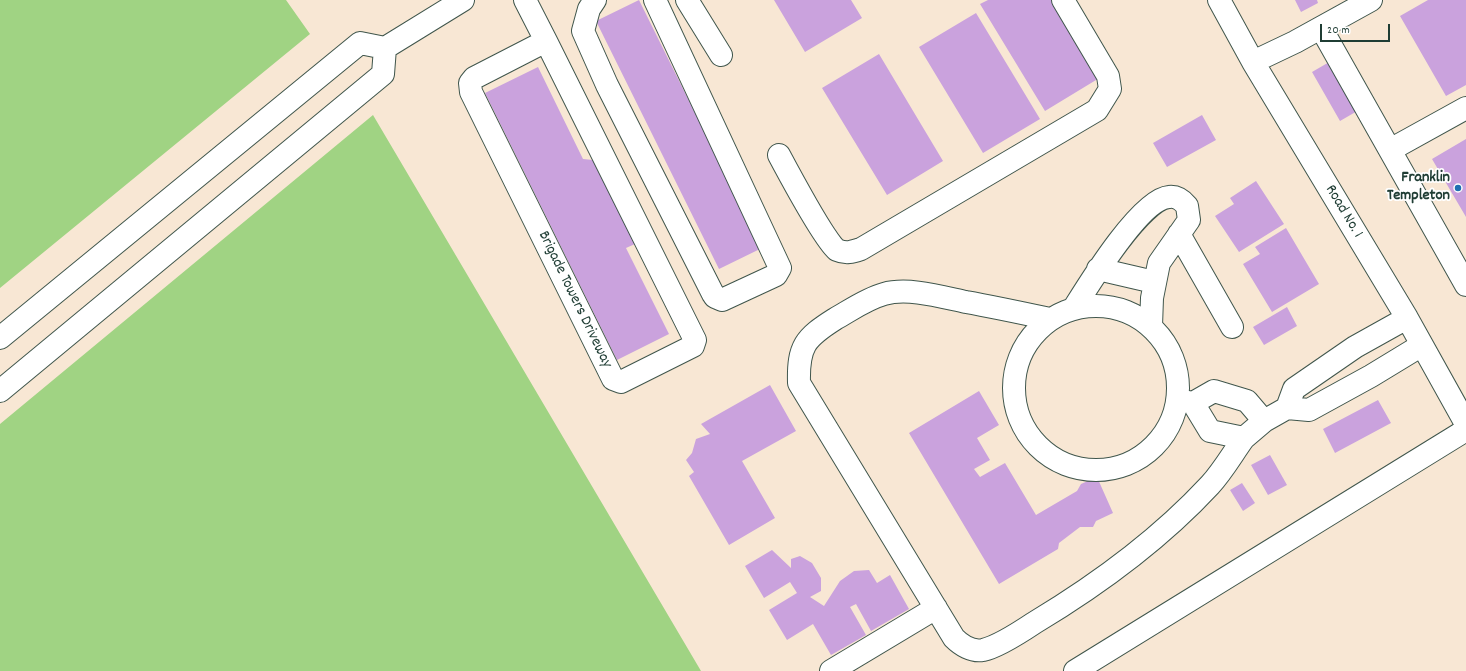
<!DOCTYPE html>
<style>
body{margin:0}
#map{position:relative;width:1466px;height:671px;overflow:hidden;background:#f8e7d4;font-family:Dekko,sans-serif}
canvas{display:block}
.scale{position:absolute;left:1320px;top:24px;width:70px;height:18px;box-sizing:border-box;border:2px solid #1f3d34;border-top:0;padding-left:5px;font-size:12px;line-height:14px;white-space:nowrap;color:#1f3d34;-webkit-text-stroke:3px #fff;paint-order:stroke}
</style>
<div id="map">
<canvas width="1466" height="671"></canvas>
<div class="scale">20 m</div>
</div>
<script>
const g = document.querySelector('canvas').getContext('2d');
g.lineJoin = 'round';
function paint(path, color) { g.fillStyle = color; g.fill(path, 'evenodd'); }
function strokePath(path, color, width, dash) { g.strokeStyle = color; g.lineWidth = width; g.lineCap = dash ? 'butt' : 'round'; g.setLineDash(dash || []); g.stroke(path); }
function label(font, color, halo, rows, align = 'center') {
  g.font = font + ' Dekko,sans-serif'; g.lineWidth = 3.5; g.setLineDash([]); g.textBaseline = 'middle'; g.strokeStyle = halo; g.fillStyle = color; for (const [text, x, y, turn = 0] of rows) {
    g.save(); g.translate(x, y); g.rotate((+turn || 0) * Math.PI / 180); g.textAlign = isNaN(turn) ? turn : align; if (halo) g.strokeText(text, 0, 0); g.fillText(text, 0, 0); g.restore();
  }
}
paint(new Path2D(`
 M0 0H286L310 34 0 288Z
 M373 115 701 671H0V424Z`), '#a0d383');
paint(new Path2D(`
 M639 0 762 248 719 269 596 21Z
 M774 0H851L862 18 805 52Z
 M988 0H1054L1101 77 1045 111 980 4Z
 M1295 0H1317L1318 3 1301 12Z
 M1428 0H1466V85L1446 96 1400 16Z
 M976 13 1040 119 983 153 919 47Z
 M879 54 943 161 887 195 822 88Z
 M1331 61 1359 110 1340 121 1312 72Z
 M538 67 583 159 593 160 635 244 626 248 669 334 617 360 485 93Z
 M1202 115 1216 140 1167 167 1153 143Z
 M1466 139V217L1432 159Z
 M1256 181 1284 224 1239 252 1215 216 1234 204 1230 198Z
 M1286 228 1319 284 1272 312 1243 264 1260 254 1255 247Z
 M1287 307 1297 326 1264 345 1253 327Z
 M770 385 796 431 742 461 775 518 729 545 689 476 694 472 686 460 692 453 696 439 710 434 701 424Z
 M979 391 999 425 977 438 990 460 974 469 980 477 1005 463 1036 515 1077 491 1081 484 1097 477 1113 513 1096 521 1093 527H1080L1059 543 1058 549 999 584 909 433Z
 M1378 400 1391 423 1335 453 1323 429Z
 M1270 455 1287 485 1268 495 1251 465Z
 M1242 483 1255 503 1243 511 1230 490Z
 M772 550 791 568V559L800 556 812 563 821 578V591L810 597 824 606 840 581 854 571 869 570 877 583 890 575 909 609 871 631 856 604 850 607 866 635 831 655 813 624 787 640 769 610 797 593 790 582 764 598 745 566Z`), '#caa2dd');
const minor = new Path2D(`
 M525 0 546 41 695 340 693 346 621 382 613 379 471 92 470 83 474 78 546 41
 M595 0 589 9 583 31 607 85 713 294 715 297 722 300 776 275 780 268 655 0
 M687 0 721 55
 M1219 0 1253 62 1407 318 1466 424
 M1321 28 1466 285
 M1253 62 1295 42 1371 0
 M1390 150 1466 108
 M779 155C787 170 827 245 837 250 846 254 852 252 861 249L1097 110 1110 89 1108 76 1063 0
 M1179 234 1232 327
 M1098 269 1154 282
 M1014 388a82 82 0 1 1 164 0a82 82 0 1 1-164 0Z
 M1074 308C1089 284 1141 199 1169 197 1177 196 1182 200 1187 206L1189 220 1159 263 1152 298 1151 326
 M1050 319C1022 313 994 307 966 302 942 297 908 287 884 294 866 299 851 310 835 319 805 338 798 346 799 383L954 638C961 645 972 652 983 650 997 647 1022 631 1034 623 1099 584 1159 540 1210 485 1223 471 1233 453 1244 438
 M0 338 360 43 385 48 463 0
 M0 391 383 74 385 48
 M1178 400 1193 403 1214 391 1247 401 1264 421 1244 438 1210 431 1193 403
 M1287 408 1294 389 1355 347 1407 318
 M1264 421 1287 408 1309 410 1371 376 1422 345
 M831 671 936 608
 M1075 671 1466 430`);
strokePath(minor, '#40564c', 24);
strokePath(minor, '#fff', 22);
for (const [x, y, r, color] of [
 [1458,188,4,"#1f6fb2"]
]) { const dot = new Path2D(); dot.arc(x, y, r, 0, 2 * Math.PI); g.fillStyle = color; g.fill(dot); strokePath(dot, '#fff', 1.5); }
label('bold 16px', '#1f3d34', '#fff', [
 ["Franklin",1450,179],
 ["Templeton",1450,197]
], 'right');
label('16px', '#1f3d34', '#fff', [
 ["Road No. 1",1343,212,59],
 ["Brigade Towers Driveway",574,300,64]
]);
</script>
